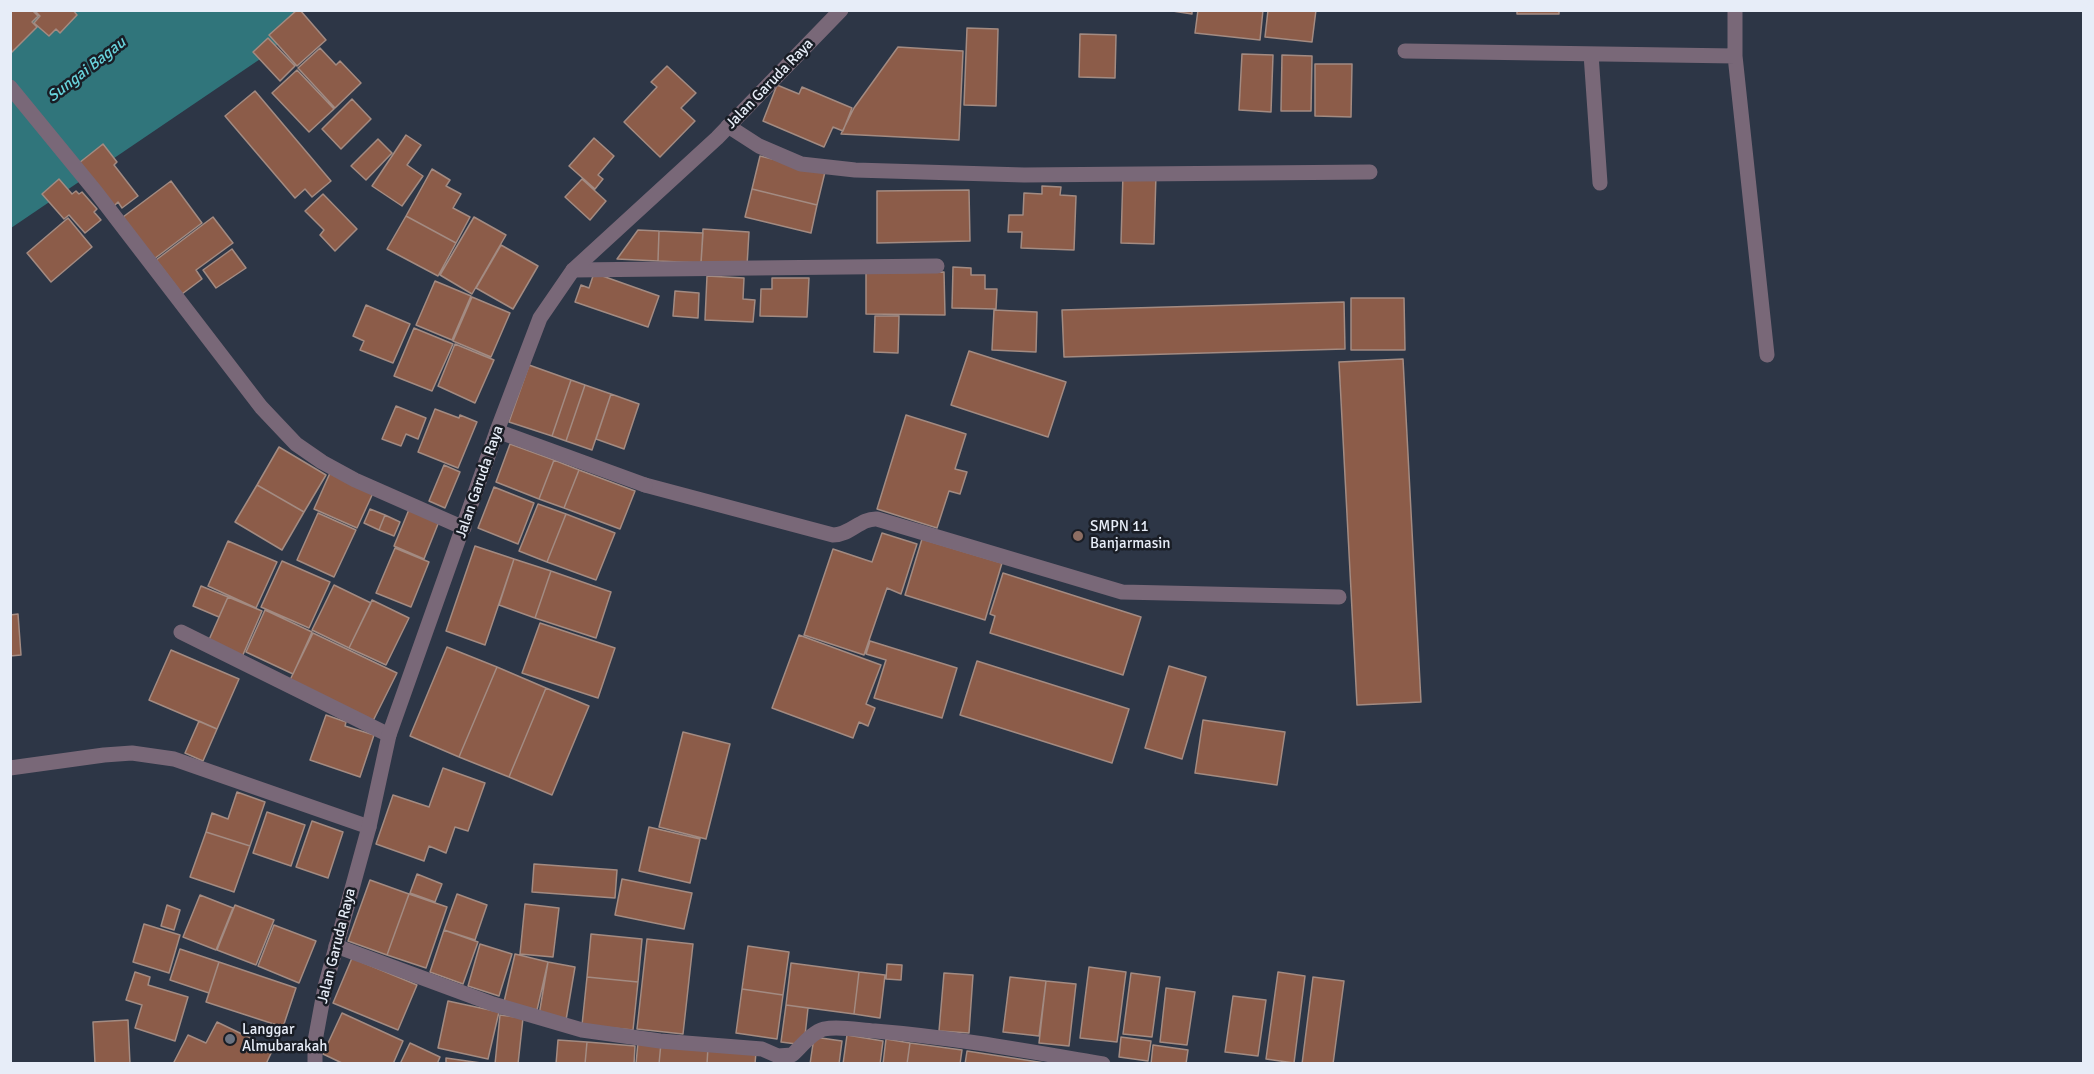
<!DOCTYPE html>
<style>
body{margin:0}
#map{position:relative;width:2094px;height:1074px;overflow:hidden;background:#2d3646;font-family:Signika,sans-serif}
canvas{display:block}
.frame{position:absolute;inset:0;border:12px solid #e7edf8;pointer-events:none}
</style>
<div id="map">
<canvas width="2094" height="1074"></canvas>
<div class="frame"></div>
</div>
<script>
const g = document.querySelector('canvas').getContext('2d');
g.lineJoin = 'round';
function paint(path, color) { g.fillStyle = color; g.fill(path, 'evenodd'); }
function strokePath(path, color, width, dash) { g.strokeStyle = color; g.lineWidth = width; g.lineCap = dash ? 'butt' : 'round'; g.setLineDash(dash || []); g.stroke(path); }
function label(font, color, halo, rows, align = 'center') {
  g.font = font + ' Signika,sans-serif'; g.lineWidth = 5; g.setLineDash([]); g.textBaseline = 'middle'; g.strokeStyle = halo; g.fillStyle = color; for (const [text, x, y, turn = 0] of rows) {
    g.save(); g.translate(x, y); g.rotate((+turn || 0) * Math.PI / 180); g.textAlign = isNaN(turn) ? turn : align; if (halo) g.strokeText(text, 0, 0); g.fillText(text, 0, 0); g.restore();
  }
}
paint(new Path2D(`
 M11 11H302L297 20 272 51 11 228Z`), '#30757b');
const building = new Path2D(`
 M10 10H32L38 16 32 22 37 27 10 54Z
 M34 10H73L77 15 60 33 56 29 49 36 34 23 40 16Z
 M297 10H300L326 40 297 66 269 35Z
 M1166 10H1192V14Z
 M1198 10H1263L1260 40 1195 33Z
 M1268 10H1316L1312 42 1265 37Z
 M1517 10H1559V14H1517Z
 M967 28 998 29 996 106 964 105Z
 M1080 34 1116 35 1115 78 1079 77Z
 M268 38 295 66 280 81 253 52Z
 M898 47 963 51 959 140 841 134 854 108Z
 M320 48 336 65 340 61 361 83 335 108 298 68Z
 M1242 54 1273 55 1271 112 1239 110Z
 M1282 55 1312 56 1311 111H1281Z
 M1315 64H1352L1351 117 1315 116Z
 M667 66 696 93 681 108 695 121 660 157 624 122 657 87 651 82Z
 M297 70 334 109 309 132 272 93Z
 M777 85 799 94 802 87 852 108 843 131 833 127 824 147 763 121Z
 M255 91 331 181 312 197 305 189 295 198 225 116Z
 M352 99 371 119 341 149 322 129Z
 M406 135 421 145 407 165 423 176 402 206 372 186Z
 M594 138 614 156 598 175 603 179 595 189 569 166Z
 M378 139 392 153 366 180 351 166Z
 M103 144 117 162 114 165 138 196 122 208 118 202 113 207 79 163Z
 M760 156 825 172 817 205 752 189Z
 M432 169 450 180 446 186 461 194 453 208 470 217 456 243 406 216Z
 M1123 173 1156 174 1154 244 1121 243Z
 M59 179 72 194 76 191 79 194 82 192 97 209 94 212 101 220 85 233 69 215 64 219 42 194Z
 M582 179 606 201 590 220 565 197Z
 M171 181 202 223 154 259 123 217Z
 M1042 186 1061 187 1060 195 1076 196 1074 250 1021 248 1022 232H1008L1009 215H1023L1024 193 1042 194Z
 M752 189 817 205 811 233 745 217Z
 M969 190 970 241 877 243V191Z
 M323 194 357 229 335 251 320 235 324 230 305 211Z
 M406 216 456 243 438 276 387 249Z
 M213 217 233 243 196 270 202 279 182 294 156 260Z
 M474 217 506 235 472 294 440 275Z
 M68 218 92 247 51 282 27 253Z
 M703 229 749 232 747 266 701 263Z
 M638 230 659 231 658 261 617 259Z
 M659 231 703 233 701 263 658 261Z
 M501 245 538 266 513 309 476 288Z
 M232 249 246 268 216 288 203 270Z
 M953 267 971 268V275H985V289H997L996 309 952 308Z
 M944 272 945 315 866 314V273Z
 M594 273 659 296 648 327 575 302 581 285 589 288Z
 M707 276 744 278 743 299 755 300 753 322 705 320Z
 M772 278H809L807 317 760 316 761 289H772Z
 M435 281 471 296 452 340 416 325Z
 M675 291 699 293 698 318 673 316Z
 M472 297 510 313 491 357 453 341Z
 M1351 298H1404L1405 350H1351Z
 M1344 302 1345 349 1064 357 1062 310Z
 M366 305 410 324 393 363 360 350 364 341 353 336Z
 M994 310 1037 312 1036 352 992 350Z
 M875 316H899L898 353 874 352Z
 M414 328 453 344 432 391 394 376Z
 M455 344 494 360 475 403 438 386Z
 M969 351 1066 382 1048 437 951 405Z
 M1403 359 1421 702 1357 705 1339 362Z
 M529 365 571 380 552 436 509 422Z
 M571 380 585 385 566 441 552 436Z
 M585 385 611 394 592 450 566 441Z
 M611 394 639 404 624 449 596 439Z
 M396 406 426 418 418 439 406 434 401 446 382 439Z
 M435 409 459 418 460 415 477 422 458 468 418 452Z
 M906 415 966 434 955 469 967 472 960 494 949 491 937 528 877 509Z
 M510 444 554 460 539 499 496 482Z
 M279 447 326 475 304 512 257 485Z
 M554 460 579 470 564 508 539 499Z
 M444 465 460 472 445 508 429 501Z
 M579 470 635 491 620 529 564 508Z
 M330 473 373 493 357 528 314 509Z
 M257 485 304 512 282 550 235 522Z
 M494 487 534 503 518 544 478 528Z
 M538 504 566 514 547 562 519 551Z
 M410 507 440 519 424 559 394 546Z
 M370 509 385 515 379 530 364 523Z
 M318 513 356 530 334 577 297 560Z
 M566 514 615 533 596 580 547 562Z
 M385 515 400 522 394 536 379 530Z
 M882 533 917 544 901 594 887 588 864 655 804 635 833 549 872 562Z
 M922 539 1002 563 985 620 905 595Z
 M228 541 277 562 256 608 208 586Z
 M475 546 514 559 485 645 446 631Z
 M395 548 429 562 411 607 376 593Z
 M514 559 551 571 535 618 499 605Z
 M282 561 330 582 309 628 261 607Z
 M551 571 611 592 596 638 535 618Z
 M1003 573 1141 617 1123 675 990 633 995 616 990 614Z
 M334 585 371 603 349 648 312 630Z
 M201 586 228 597 219 617 193 606Z
 M228 597 262 611 242 657 208 642Z
 M372 600 409 618 386 665 349 648Z
 M265 610 312 632 293 674 246 652Z
 M18 614 21 655 10 656V615Z
 M540 623 615 648 598 698 522 673Z
 M313 633 397 673 373 721 289 682Z
 M799 635 881 665 866 704 875 708 868 726 859 722 853 738 772 708Z
 M870 641 957 668 942 718 874 698 886 660 866 654Z
 M447 647 497 667 459 757 410 736Z
 M171 650 239 679 217 729 149 700Z
 M977 661 1129 709 1112 763 960 715Z
 M1169 666 1206 677 1182 759 1145 748Z
 M497 667 546 688 509 777 459 757Z
 M546 688 589 706 552 795 509 777Z
 M326 715 346 722 345 726 374 735 360 777 310 760Z
 M1203 720 1285 732 1277 785 1195 773Z
 M199 721 217 729 203 761 185 753Z
 M683 732 730 744 706 839 659 827Z
 M443 768 485 783 468 831 455 827 446 853 429 846 424 861 376 844 393 795 429 807Z
 M237 792 265 802 250 846 206 832 212 813 228 819Z
 M267 812 305 825 291 866 253 853Z
 M312 821 343 832 328 878 296 867Z
 M649 827 700 839 690 883 639 871Z
 M206 832 250 846 234 892 190 877Z
 M534 864 617 870 615 898 532 892Z
 M417 874 442 884 435 902 410 893Z
 M622 879 692 893 684 929 615 915Z
 M370 880 409 894 387 955 348 941Z
 M409 894 447 907 426 968 387 955Z
 M457 894 487 905 475 940 444 930Z
 M200 895 233 908 216 950 183 937Z
 M525 904 559 908 553 957 520 954Z
 M167 905 180 910 174 930 161 926Z
 M235 905 274 920 256 965 217 950Z
 M144 924 180 935 169 973 133 962Z
 M274 925 316 941 299 983 258 966Z
 M444 930 478 942 463 984 430 972Z
 M591 934 642 939 638 982 587 977Z
 M647 939 693 944 683 1034 637 1029Z
 M480 944 512 954 499 996 468 986Z
 M748 946 789 952 783 995 742 989Z
 M180 949 219 962 209 993 170 980Z
 M515 954 548 962 537 1010 504 1002Z
 M352 958 417 985 398 1030 333 1003Z
 M219 962 296 988 283 1027 206 1002Z
 M548 962 575 967 566 1020 539 1015Z
 M791 963 859 972 854 1014 786 1005Z
 M887 964 902 965 901 980 886 979Z
 M1089 967 1126 972 1117 1042 1080 1038Z
 M135 972 150 977 148 985 188 997 175 1041 135 1028 142 1005 126 1000Z
 M859 972 885 975 880 1018 854 1014Z
 M1278 972 1305 976 1294 1063 1266 1059Z
 M944 973 973 975 969 1033 939 1031Z
 M1131 973 1160 977 1152 1037 1123 1034Z
 M587 977 638 982 633 1030 582 1025Z
 M1010 977 1046 981 1039 1036 1003 1032Z
 M1313 977 1344 981 1333 1064H1302Z
 M1046 981 1076 984 1069 1046 1039 1043Z
 M1166 988 1195 992 1187 1045 1160 1042Z
 M742 989 783 995 777 1039 736 1033Z
 M1233 996 1266 1000 1258 1056 1225 1052Z
 M448 1001 499 1012 488 1059 438 1048Z
 M786 1005 808 1008 804 1045 781 1042Z
 M342 1013 403 1041 393 1064H344L323 1054Z
 M500 1015 523 1018 518 1064H495Z
 M128 1020 130 1064H95L93 1022Z
 M217 1022 273 1049 266 1064H173L188 1035 206 1043Z
 M847 1035 883 1041 880 1064H843Z
 M814 1037 842 1041 839 1064H810Z
 M1121 1037 1151 1041 1148 1061 1119 1057Z
 M886 1039 910 1043 907 1064H883Z
 M558 1040 587 1042 585 1064H556Z
 M587 1042 635 1046 634 1064H585Z
 M638 1042 661 1043 659 1064H636Z
 M410 1043 440 1057 437 1064H400Z
 M661 1043 708 1047 707 1064H659Z
 M910 1043 962 1050 960 1064H907Z
 M1153 1045 1188 1050 1186 1064H1151Z
 M708 1047 756 1052 755 1064H707Z
 M967 1051 1045 1063V1064H965Z
 M446 1058 488 1064H446Z`);
paint(building, '#8c5c49');
strokePath(building, '#a38b82', 1.5);
strokePath(new Path2D(`
 M645 485 833 535C851 535 860 518 877 519L1122 592 1339 597`), '#796878', 15);
strokePath(new Path2D(`
 M1735 10V56L1767 355
 M1405 51 1735 56
 M1591 54 1600 183
 M10 87 96 192 261 407 296 444 322 462 355 480 464 528
 M728 126 759 146 801 164 855 170 1024 175 1370 172
 M573 270 937 266
 M497 431 645 485
 M181 632 389 735
 M10 768 104 755 132 753 174 759 369 827
 M336 946 493 1004 582 1030 660 1041 762 1049 778 1056 792 1055C801 1047 812 1032 824 1029 839 1026 859 1030 875 1031 951 1037 1027 1051 1103 1064`), '#796878', 15);
strokePath(new Path2D(`
 M315 1064V1041L325 987 369 827 389 735 497 431 540 318 573 270 717 138 841 10`), '#796878', 15);
for (const [x, y, r, color] of [
 [1078,536,6,"#8d6e63"],
 [230,1039,6,"#6b7280"]
]) { const dot = new Path2D(); dot.arc(x, y, r, 0, 2 * Math.PI); g.fillStyle = color; g.fill(dot); strokePath(dot, '#191d25', 2); }
label('15px', '#e7edf8', '#191d25', [
 ["Jalan Garuda Raya",770,84,-46],
 ["Jalan Garuda Raya",480,482,-71],
 ["Jalan Garuda Raya",337,946,-76]
]);
label('15px', '#e7edf8', '#191d25', [
 ["SMPN 11",1090,527],
 ["Banjarmasin",1090,544],
 ["Langgar",242,1030],
 ["Almubarakah",242,1047]
], 'left');
label('italic 16px', '#68d3dc', '#191d25', [
 ["Sungai Bagau",87,70,-38]
]);
</script>
